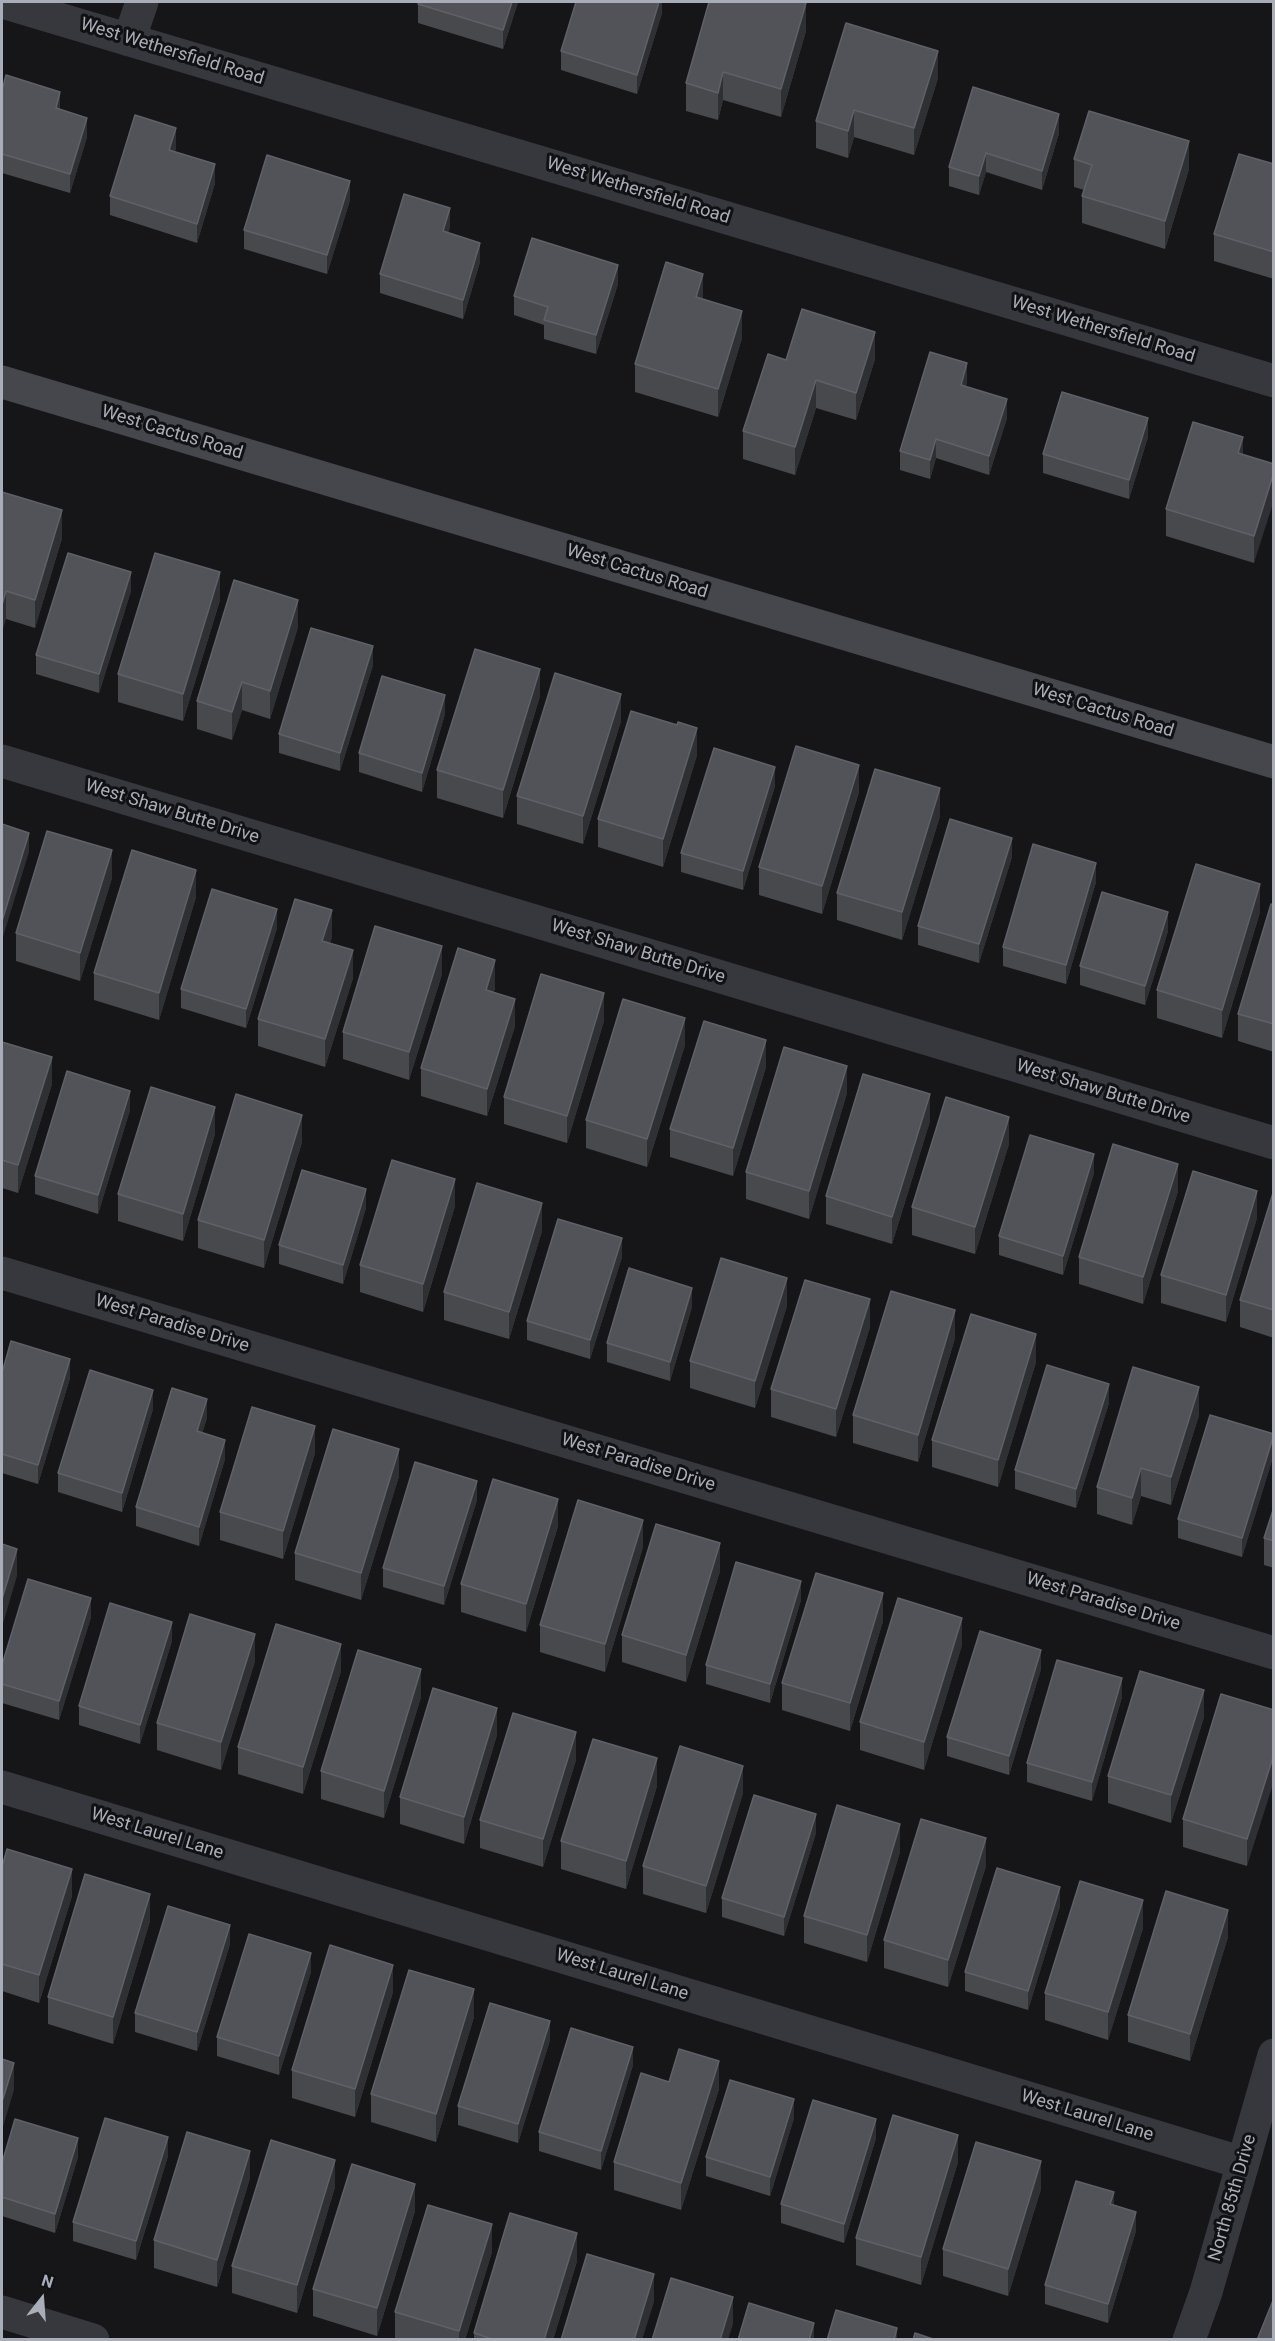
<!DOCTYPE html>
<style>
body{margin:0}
#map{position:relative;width:1275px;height:2341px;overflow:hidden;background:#161618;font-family:Roboto,sans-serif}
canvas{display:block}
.frame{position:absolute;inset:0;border:3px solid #a8adb8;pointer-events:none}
.north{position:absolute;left:12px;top:2269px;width:60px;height:60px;-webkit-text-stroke:4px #111113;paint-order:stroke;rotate:17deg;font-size:16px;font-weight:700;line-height:24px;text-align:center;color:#a8adb8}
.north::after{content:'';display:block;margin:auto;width:21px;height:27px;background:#a8adb8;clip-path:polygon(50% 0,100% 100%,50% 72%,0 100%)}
</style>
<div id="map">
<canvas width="1275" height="2341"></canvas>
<div class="frame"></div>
<div class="north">N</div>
</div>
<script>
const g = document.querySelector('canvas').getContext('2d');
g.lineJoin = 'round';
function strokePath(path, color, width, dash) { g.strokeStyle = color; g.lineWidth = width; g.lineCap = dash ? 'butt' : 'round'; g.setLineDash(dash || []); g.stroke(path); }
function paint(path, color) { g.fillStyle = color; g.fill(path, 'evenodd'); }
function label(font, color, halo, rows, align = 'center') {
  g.font = font + ' Roboto,sans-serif'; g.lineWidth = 6; g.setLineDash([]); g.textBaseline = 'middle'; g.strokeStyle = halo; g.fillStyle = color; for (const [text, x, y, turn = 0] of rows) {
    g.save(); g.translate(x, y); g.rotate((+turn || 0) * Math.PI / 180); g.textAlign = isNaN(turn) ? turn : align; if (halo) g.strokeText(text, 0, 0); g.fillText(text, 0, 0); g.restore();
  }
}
strokePath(new Path2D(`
 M2 2 1274 381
 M129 40 142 2
 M2 761 1274 1143
 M2 1273 1274 1653
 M2 1787 1243 2163
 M2 2312 93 2340
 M1189 2340 1206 2292 1274 2055`), '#37383d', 33);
strokePath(new Path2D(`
 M2 382 1274 762`), '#45474d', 33);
paint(new Path2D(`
 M518 2 503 49 418 23V4Z
 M662 2V13L637 94 561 70V51Z
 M806 31 781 117 723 100 718 120 686 111V83Z
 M938 78 914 155 854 137 848 158 816 148V121Z
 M973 87 1059 133 1042 190 986 172 979 195 949 186V167Z
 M2 91 60 109 87 137 70 193 2 173Z
 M176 147 175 152 215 183 197 243 110 215V196Z
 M1074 159 1189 169 1165 249 1082 223V196L1084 190 1074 187Z
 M1274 164V279L1214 261V234Z
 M350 200 327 274 244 249V230Z
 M450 227 448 233 480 262 463 319 380 293V274Z
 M618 284 596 354 544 339V325L514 315V296Z
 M703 299 742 338 718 417 635 392V364Z
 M875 359 856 420 816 408 795 475 743 459V431L786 360Z
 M967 382 966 386 1007 418 989 475 936 458 930 479 900 470V451Z
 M1148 437 1129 499 1043 473V454Z
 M1243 455 1274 464 1254 563 1166 536V509Z
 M2 492 62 538 35 628 6 619Z
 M131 591 99 693 36 674V655Z
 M220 600 183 721 118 702V674Z
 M298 627 270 719 242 710 232 740 197 729V701Z
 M373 665 340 771 279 753V734Z
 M540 696 503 818 437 798V770Z
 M445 714 422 792 359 772V753Z
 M621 721 583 844 517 824V796Z
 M697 755 663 867 598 847V819Z
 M775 786 743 890 681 872V853Z
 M859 792 822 914 759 895V867Z
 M940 816 902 940 837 920V893Z
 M1012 857 979 963 918 945V926Z
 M112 878 80 981 16 961V933Z
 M1096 882 1066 984 1003 966V947Z
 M196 897 159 1020 94 1000V973Z
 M1274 905V1052L1238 1041V1014Z
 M1260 912 1222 1038 1157 1018V990Z
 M277 928 246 1028 181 1008V989Z
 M1168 931 1145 1005 1080 985V966Z
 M332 937 330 943 353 978 325 1067 258 1046V1019Z
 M442 974 409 1080 343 1059V1032Z
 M495 987 494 992 515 1026 487 1116 421 1096V1068Z
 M604 1021 567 1143 504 1124V1097Z
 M2 1042 52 1084 18 1193 2 1188Z
 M685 1045 647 1167 586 1148V1120Z
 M766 1067 733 1176 670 1157V1129Z
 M847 1093 809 1219 746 1199V1172Z
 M130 1110 98 1214 35 1194V1176Z
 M930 1121 892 1244 826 1224V1196Z
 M215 1134 183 1241 118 1221V1194Z
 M302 1142 264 1268 198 1248V1220Z
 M1009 1144 975 1254 912 1235V1207Z
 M1094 1173 1063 1275 999 1255V1236Z
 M1178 1191 1143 1304 1079 1284V1257Z
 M1274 1193V1338L1240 1327V1300Z
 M455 1206 423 1312 360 1292V1265Z
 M366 1208 343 1284 279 1264V1245Z
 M1257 1218 1226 1322 1161 1303V1275Z
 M542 1231 509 1339 444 1320V1292Z
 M622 1257 590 1359 527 1340V1321Z
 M787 1306 755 1408 690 1388V1361Z
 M692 1307 670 1381 607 1362V1343Z
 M870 1327 836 1437 771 1417V1389Z
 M955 1338 918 1462 853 1443V1415Z
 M1036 1362 998 1487 932 1467V1440Z
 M2 1373 70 1378 38 1484 2 1473Z
 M1109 1403 1076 1508 1015 1489V1470Z
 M153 1409 122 1512 58 1492V1473Z
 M1199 1415 1171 1505 1141 1496 1132 1525 1097 1514V1487Z
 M207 1418 202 1433 225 1459 199 1546 136 1526V1507Z
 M1274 1434V1454L1242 1557 1178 1538V1519Z
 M315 1453 283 1559 220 1540V1512Z
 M399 1476 361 1600 295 1580V1553Z
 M477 1500 444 1605 383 1587V1568Z
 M1274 1507V1568L1264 1565V1538Z
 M558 1526 526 1632 461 1612V1584Z
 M643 1547 605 1672 540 1652V1625Z
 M720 1571 686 1682 622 1662V1635Z
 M801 1600 770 1703 706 1684V1665Z
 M91 1617 59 1720 2 1703V1665Z
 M883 1621 850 1731 782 1710V1683Z
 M172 1641 140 1744 79 1725V1706Z
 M962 1645 924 1770 860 1750V1722Z
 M255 1661 221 1770 157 1750V1723Z
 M1041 1669 1009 1775 947 1756V1737Z
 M341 1671 303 1794 238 1774V1747Z
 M421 1697 384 1818 321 1799V1771Z
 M1122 1697 1092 1801 1027 1782V1763Z
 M1274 1710 1247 1866 1183 1847V1819Z
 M1204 1717 1171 1823 1108 1803V1776Z
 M497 1735 464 1844 400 1824V1797Z
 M576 1760 543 1867 480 1848V1820Z
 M657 1786 626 1889 561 1869V1841Z
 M743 1793 706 1913 643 1894V1866Z
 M816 1833 784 1936 722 1917V1898Z
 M900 1852 867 1962 804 1943V1916Z
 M986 1866 948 1987 884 1968V1940Z
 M2 1867 72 1896 39 2003 2 1991Z
 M1060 1906 1028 2010 965 1991V1972Z
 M150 1921 113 2044 48 2024V1997Z
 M1143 1928 1108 2040 1045 2020V1993Z
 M1228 1937 1190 2061 1128 2042V2015Z
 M230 1944 197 2051 135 2032V2013Z
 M311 1972 279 2075 217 2056V2037Z
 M393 1992 355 2117 292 2098V2070Z
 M474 2017 436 2142 371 2122V2094Z
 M550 2040 518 2143 458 2125V2106Z
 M633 2065 601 2170 539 2151V2132Z
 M669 2082 719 2089 681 2210 614 2190V2162Z
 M794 2118 770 2196 706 2176V2157Z
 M876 2138 844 2243 781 2223V2204Z
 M168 2156 136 2260 73 2241V2222Z
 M78 2157 55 2233 2 2216V2163Z
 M958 2162 921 2285 856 2265V2238Z
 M250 2178 217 2287 154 2268V2240Z
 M335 2187 297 2313 232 2293V2266Z
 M1041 2189 1008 2296 943 2276V2249Z
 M415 2211 377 2336 313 2316V2289Z
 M1136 2231 1108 2323 1045 2304V2285Z
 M492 2252 465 2340 395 2339V2312Z
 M577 2261 553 2340H474V2333Z`), '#47494d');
paint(new Path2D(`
 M512 2H518L503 49V30Z
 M659 2H662V13L637 94V75Z
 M806 3V31L781 117V89Z
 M938 51V78L914 155V128Z
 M723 72V100L718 120V93Z
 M60 92V111L56 108Z
 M854 110V137L848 158V131Z
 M1059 114V133L1042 190V171Z
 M87 118V137L70 193V174Z
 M176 128V147L169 169V150Z
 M1189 141V169L1165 249V221Z
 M986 153V172L979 195V176Z
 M215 164V183L197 243V224Z
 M350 181V200L327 274V255Z
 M450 208V227L443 250V231Z
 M480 243V262L463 319V300Z
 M618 265V284L596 354V335Z
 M703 274V301L696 297Z
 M742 311V338L718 417V389Z
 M875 332V359L856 420V393Z
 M967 363V382L961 404V385Z
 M816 380V408L795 475V447Z
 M1007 399V418L989 475V456Z
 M1148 418V437L1129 499V480Z
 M1243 437V465L1238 453Z
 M936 439V458L930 479V460Z
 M1274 472V500L1254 563V536Z
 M62 510V538L35 628V600Z
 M131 572V591L99 693V674Z
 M220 572V600L183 721V694Z
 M6 591V619L2 632V605Z
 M298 600V627L270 719V691Z
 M373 646V665L340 771V753Z
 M540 669V696L503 818V790Z
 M242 682V710L232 740V712Z
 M621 694V721L583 844V816Z
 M445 695V714L422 792V773Z
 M697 728V755L663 867V839Z
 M859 765V792L822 914V886Z
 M775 767V786L743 890V871Z
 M940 788V816L902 940V912Z
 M29 833V852L2 940V921Z
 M1012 838V857L979 963V944Z
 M112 850V878L80 981V953Z
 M1096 863V882L1066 984V965Z
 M196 870V897L159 1020V993Z
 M1260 884V912L1222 1038V1010Z
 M277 909V928L246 1028V1009Z
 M332 910V937L322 969V941Z
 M1168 912V931L1145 1005V986Z
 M442 946V974L409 1080V1052Z
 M353 950V978L325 1067V1039Z
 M495 960V987L486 1017V990Z
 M604 993V1021L567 1143V1116Z
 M515 999V1026L487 1116V1089Z
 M685 1018V1045L647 1167V1139Z
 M766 1040V1067L733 1176V1148Z
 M52 1057V1084L18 1193V1165Z
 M847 1066V1093L809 1219V1191Z
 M130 1091V1110L98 1214V1195Z
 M930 1094V1121L892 1244V1217Z
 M215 1107V1134L183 1241V1214Z
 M302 1115V1142L264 1268V1240Z
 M1009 1117V1144L975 1254V1227Z
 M1094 1154V1173L1063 1275V1256Z
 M1178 1164V1191L1143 1304V1277Z
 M455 1179V1206L423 1312V1284Z
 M366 1189V1208L343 1284V1265Z
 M1257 1191V1218L1226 1322V1295Z
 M542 1203V1231L509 1339V1312Z
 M622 1238V1257L590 1359V1340Z
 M787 1278V1306L755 1408V1381Z
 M692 1288V1307L670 1381V1362Z
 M870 1299V1327L836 1437V1409Z
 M955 1310V1338L918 1462V1435Z
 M1036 1334V1362L998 1487V1460Z
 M70 1359V1378L38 1484V1465Z
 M1109 1384V1403L1076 1508V1489Z
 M1199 1387V1415L1171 1505V1477Z
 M153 1390V1409L122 1512V1493Z
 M207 1399V1418L197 1450V1431Z
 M315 1426V1453L283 1559V1531Z
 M1274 1435V1454L1242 1557V1538Z
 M225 1440V1459L199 1546V1527Z
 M399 1449V1476L361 1600V1573Z
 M1141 1468V1496L1132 1525V1498Z
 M477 1481V1500L444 1605V1586Z
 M558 1499V1526L526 1632V1604Z
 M643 1520V1547L605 1672V1644Z
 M720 1543V1571L686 1682V1655Z
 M17 1549V1576L2 1627V1599Z
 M801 1581V1600L770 1703V1684Z
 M883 1593V1621L850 1731V1703Z
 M91 1598V1617L59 1720V1701Z
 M962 1618V1645L924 1770V1742Z
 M172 1622V1641L140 1744V1725Z
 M255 1634V1661L221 1770V1742Z
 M341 1644V1671L303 1794V1767Z
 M1041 1650V1669L1009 1775V1756Z
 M421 1669V1697L384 1818V1791Z
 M1122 1678V1697L1092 1801V1782Z
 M1204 1690V1717L1171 1823V1795Z
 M497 1708V1735L464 1844V1817Z
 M576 1732V1760L543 1867V1839Z
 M1274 1754V1781L1247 1866V1839Z
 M657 1758V1786L626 1889V1861Z
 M743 1766V1793L706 1913V1886Z
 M816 1814V1833L784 1936V1917Z
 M900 1824V1852L867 1962V1935Z
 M986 1838V1866L948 1987V1960Z
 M72 1869V1896L39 2003V1975Z
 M1060 1887V1906L1028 2010V1991Z
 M150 1894V1921L113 2044V2017Z
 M1143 1900V1928L1108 2040V2012Z
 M1228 1910V1937L1190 2061V2034Z
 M230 1925V1944L197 2051V2032Z
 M311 1953V1972L279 2075V2056Z
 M393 1965V1992L355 2117V2089Z
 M474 1989V2017L436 2142V2114Z
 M550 2021V2040L518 2143V2124Z
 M633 2047V2065L601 2170V2151Z
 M719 2061V2089L681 2210V2183Z
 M14 2063V2090L2 2130V2102Z
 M794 2099V2118L770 2196V2177Z
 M876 2119V2138L844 2243V2224Z
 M958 2135V2162L921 2285V2257Z
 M168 2137V2156L136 2260V2241Z
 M78 2138V2157L55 2233V2214Z
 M250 2151V2178L217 2287V2260Z
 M335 2160V2187L297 2313V2285Z
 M1041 2161V2189L1008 2296V2269Z
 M415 2184V2211L377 2336V2308Z
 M1114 2192V2211L1110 2204Z
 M1136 2212V2231L1108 2323V2304Z
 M492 2224V2252L465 2340H459V2331Z
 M577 2233V2261L553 2340H544Z
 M654 2274V2302L642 2340H634Z
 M733 2297V2324L728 2340H720Z
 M814 2323V2340H809Z
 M897 2328V2340H894Z`), '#2f3033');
const building = new Path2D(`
 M419 2H512L503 30 418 4Z
 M576 2H659L637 75 561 51Z
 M709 2H800L806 3 781 89 723 72 718 93 686 83Z
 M846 23 938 51 914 128 854 110 848 131 816 121Z
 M6 75 60 92 56 108 87 118 70 174 2 154V91Z
 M973 87 1059 114 1042 171 986 153 979 176 949 167Z
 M1089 111 1189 141 1165 221 1082 196 1092 165 1074 159Z
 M135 115 176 128 169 150 215 164 197 224 110 196Z
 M1239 154 1274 164V252L1214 234Z
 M267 155 350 181 327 255 244 230Z
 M404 194 450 208 443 231 480 243 463 300 380 274Z
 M532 238 618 265 596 335 544 320 548 307 514 296Z
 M666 262 703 274 696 297 742 311 718 389 635 364Z
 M802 309 875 332 856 393 816 380 795 447 743 431 768 354 786 360Z
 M930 352 967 363 961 385 1007 399 989 456 936 439 930 460 900 451Z
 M1062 392 1148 418 1129 480 1043 454Z
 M1193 422 1243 437 1238 453 1274 464V472L1254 536 1166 509Z
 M2 492 62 510 35 600 6 591 2 605Z
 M68 553 131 572 99 674 36 655Z
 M155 553 220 572 183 694 118 674Z
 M234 580 298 600 270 691 242 682 232 712 197 701Z
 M311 628 373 646 340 753 279 734Z
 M475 649 540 669 503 790 437 770Z
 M555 673 621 694 583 816 517 796Z
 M382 676 445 695 422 773 359 753Z
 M631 711 677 725 678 722 697 728 663 839 598 819Z
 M796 746 859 765 822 886 759 867Z
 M714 748 775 767 743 871 681 853Z
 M875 769 940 788 902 912 837 893Z
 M950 819 1012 838 979 944 918 926Z
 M2 824 29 833 2 921Z
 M47 831 112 850 80 953 16 933Z
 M1033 844 1096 863 1066 965 1003 947Z
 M132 850 196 870 159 993 94 973Z
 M1196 864 1260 884 1222 1010 1157 990Z
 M212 889 277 909 246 1009 181 989Z
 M1102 892 1168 912 1145 986 1080 966Z
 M295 899 332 910 322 941 353 950 325 1039 258 1019Z
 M1271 904 1274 905V1024L1238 1014Z
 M375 926 442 946 409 1052 343 1032Z
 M458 948 495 960 486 990 515 999 487 1089 421 1068Z
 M541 974 604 993 567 1116 504 1097Z
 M623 999 685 1018 647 1139 586 1120Z
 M704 1021 766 1040 733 1148 670 1129Z
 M2 1042 52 1057 18 1165 2 1160Z
 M784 1047 847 1066 809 1191 746 1172Z
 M67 1071 130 1091 98 1195 35 1176Z
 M863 1074 930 1094 892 1217 826 1196Z
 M151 1087 215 1107 183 1214 118 1194Z
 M236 1094 302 1115 264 1240 198 1220Z
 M946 1097 1009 1117 975 1227 912 1207Z
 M1030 1135 1094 1154 1063 1256 999 1236Z
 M1113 1144 1178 1164 1143 1277 1079 1257Z
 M392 1160 455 1179 423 1284 360 1265Z
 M302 1170 366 1189 343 1265 279 1245Z
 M1193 1171 1257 1191 1226 1295 1161 1275Z
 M477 1183 542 1203 509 1312 444 1292Z
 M1274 1193V1310L1240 1300 1273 1193Z
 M558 1219 622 1238 590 1340 527 1321Z
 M721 1258 787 1278 755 1381 690 1361Z
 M629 1268 692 1288 670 1362 607 1343Z
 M805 1280 870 1299 836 1409 771 1389Z
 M891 1291 955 1310 918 1435 853 1415Z
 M971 1314 1036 1334 998 1460 932 1440Z
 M11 1341 70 1359 38 1465 2 1454V1373Z
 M1047 1365 1109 1384 1076 1489 1015 1470Z
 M1133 1367 1199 1387 1171 1477 1141 1468 1132 1498 1097 1487Z
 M90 1370 153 1390 122 1493 58 1473Z
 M172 1388 207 1399 197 1431 225 1440 199 1527 136 1507Z
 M252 1407 315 1426 283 1531 220 1512Z
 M1210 1415 1274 1434 1242 1538 1178 1519Z
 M333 1429 399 1449 361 1573 295 1553Z
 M415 1462 477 1481 444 1586 383 1568Z
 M493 1479 558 1499 526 1604 461 1584Z
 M578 1500 643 1520 605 1644 540 1625Z
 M1274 1507V1541L1264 1538Z
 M656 1524 720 1543 686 1655 622 1635Z
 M2 1544 17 1549 2 1599Z
 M736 1562 801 1581 770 1684 706 1665Z
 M816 1573 883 1593 850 1703 782 1683Z
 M28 1579 91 1598 59 1701 2 1684V1665Z
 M898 1598 962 1618 924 1742 860 1722Z
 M110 1603 172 1622 140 1725 79 1706Z
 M190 1614 255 1634 221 1742 157 1723Z
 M276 1624 341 1644 303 1767 238 1747Z
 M980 1631 1041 1650 1009 1756 947 1737Z
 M358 1650 421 1669 384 1791 321 1771Z
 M1057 1660 1122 1678 1092 1782 1027 1763Z
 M1140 1671 1204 1690 1171 1795 1108 1776Z
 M433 1688 497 1708 464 1817 400 1797Z
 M1221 1694 1274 1710V1754L1247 1839 1183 1819Z
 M513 1713 576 1732 543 1839 480 1820Z
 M593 1739 657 1758 626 1861 561 1841Z
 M680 1746 743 1766 706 1886 643 1866Z
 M754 1795 816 1814 784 1917 722 1898Z
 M837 1805 900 1824 867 1935 804 1916Z
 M921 1819 986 1838 948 1960 884 1940Z
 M7 1849 72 1869 39 1975 2 1964V1867Z
 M997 1868 1060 1887 1028 1991 965 1972Z
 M85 1874 150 1894 113 2017 48 1997Z
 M1080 1881 1143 1900 1108 2012 1045 1993Z
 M1166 1891 1228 1910 1190 2034 1128 2015Z
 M168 1906 230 1925 197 2032 135 2013Z
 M249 1934 311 1953 279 2056 217 2037Z
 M330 1945 393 1965 355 2089 292 2070Z
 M409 1970 474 1989 436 2114 371 2094Z
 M490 2003 550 2021 518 2124 458 2106Z
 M571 2028 633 2047 601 2151 539 2132Z
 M679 2049 719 2061 681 2183 614 2162 641 2073 669 2082Z
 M2 2059 14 2063 2 2102Z
 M730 2080 794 2099 770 2177 706 2157Z
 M813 2100 876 2119 844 2224 781 2204Z
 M893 2115 958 2135 921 2257 856 2238Z
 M105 2118 168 2137 136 2241 73 2222Z
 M15 2119 78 2138 55 2214 2 2197V2163Z
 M187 2132 250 2151 217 2260 154 2240Z
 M271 2140 335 2160 297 2285 232 2266Z
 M976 2142 1041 2161 1008 2269 943 2249Z
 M352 2164 415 2184 377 2308 313 2289Z
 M1076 2181 1114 2192 1110 2204 1136 2212 1108 2304 1045 2285Z
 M428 2205 492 2224 459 2331 395 2312Z
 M510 2213 577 2233 544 2340H495L474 2333Z
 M587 2254 654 2274 634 2340H561Z
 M671 2278 733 2297 720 2340H652Z
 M1274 2298V2340H1257Z
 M749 2303 814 2323 809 2340H738Z
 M836 2310 897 2328 894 2340H827Z
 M915 2333 936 2340H913Z`);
paint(building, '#525359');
strokePath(building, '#5f6168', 1.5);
label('18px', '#a8adb8', '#111113', [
 ["West Wethersfield Road",172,52,17],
 ["West Wethersfield Road",638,191,17],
 ["West Wethersfield Road",1103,330,17],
 ["West Cactus Road",172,433,17],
 ["West Cactus Road",637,572,17],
 ["West Cactus Road",1103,711,17],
 ["West Shaw Butte Drive",172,812,17],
 ["West Shaw Butte Drive",638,952,17],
 ["West Shaw Butte Drive",1103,1092,17],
 ["West Paradise Drive",172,1324,17],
 ["West Paradise Drive",638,1463,17],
 ["West Paradise Drive",1103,1602,17],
 ["West Laurel Lane",157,1834,17],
 ["West Laurel Lane",622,1975,17],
 ["West Laurel Lane",1087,2116,17],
 ["North 85th Drive",1233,2198,-74]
]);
</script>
